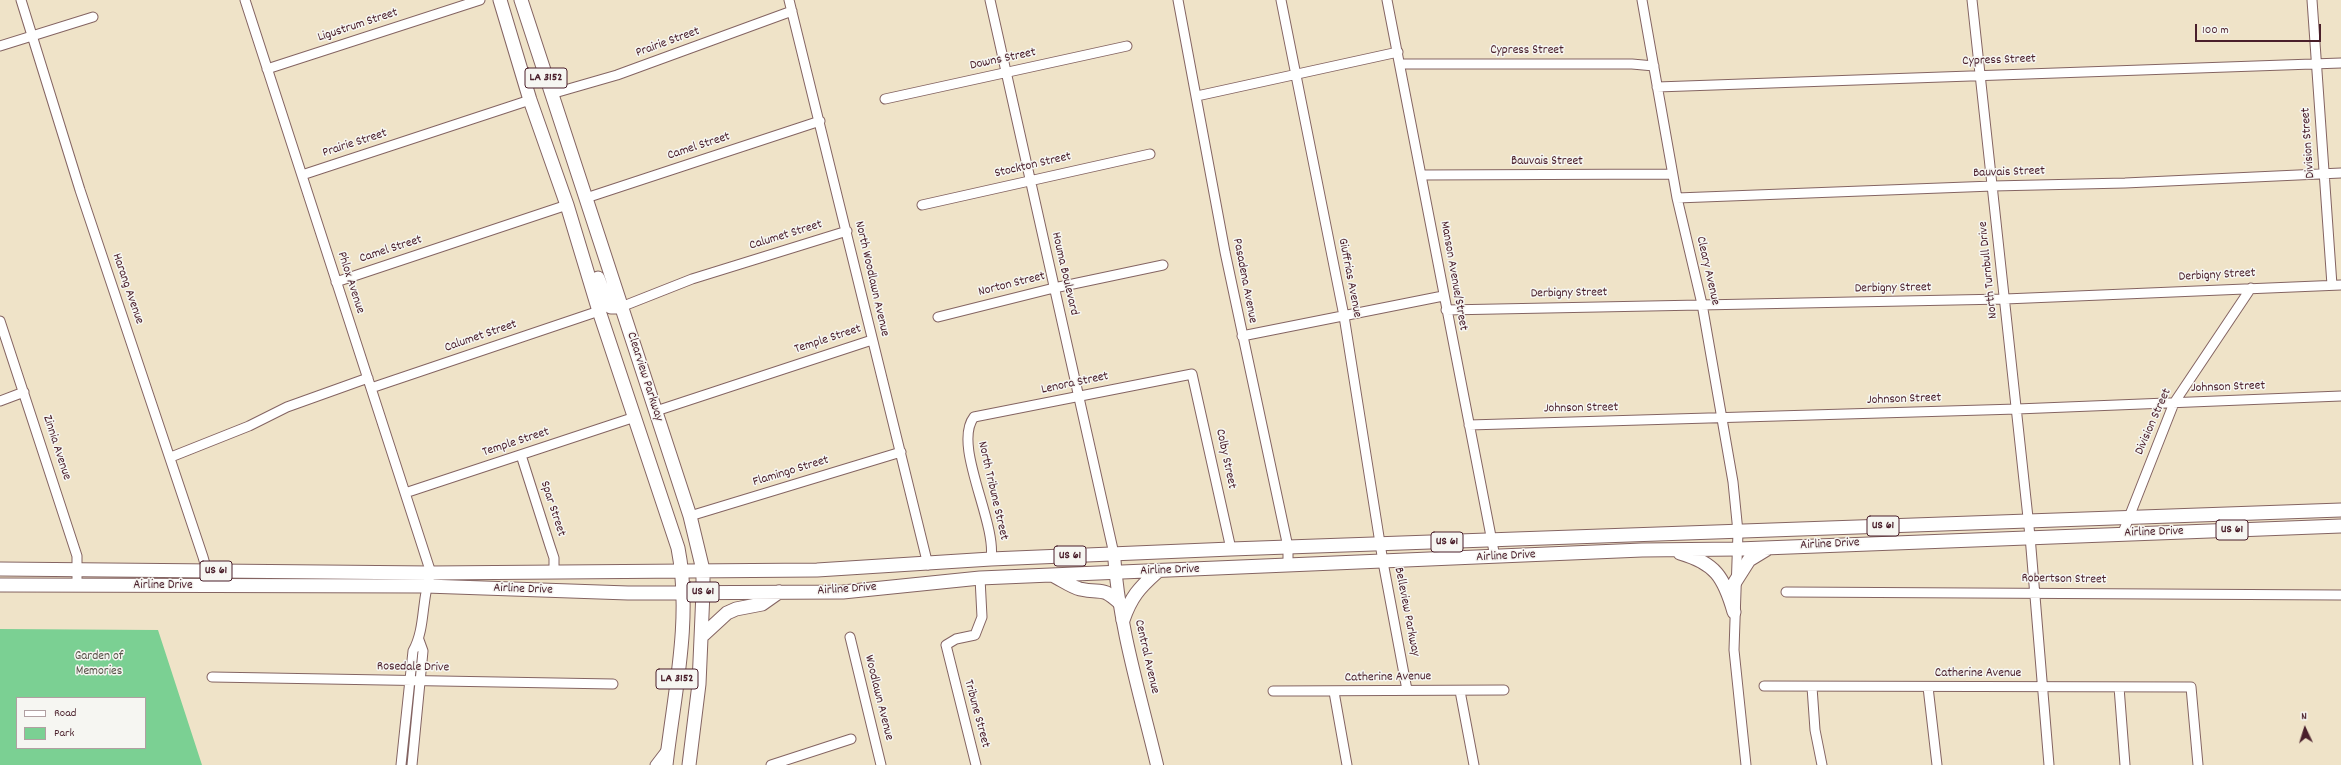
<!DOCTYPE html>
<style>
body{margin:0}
#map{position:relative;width:2341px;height:765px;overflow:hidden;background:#efe3c8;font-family:Dekko,sans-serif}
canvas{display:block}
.legend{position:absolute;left:16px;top:697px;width:130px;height:52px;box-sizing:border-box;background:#f6f6f2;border:1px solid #b1a0a2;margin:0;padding:5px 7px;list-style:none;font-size:12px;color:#4a1f2b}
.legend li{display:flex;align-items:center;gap:8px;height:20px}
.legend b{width:20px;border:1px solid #b1a0a2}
.north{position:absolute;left:2285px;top:709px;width:40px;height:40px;-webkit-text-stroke:3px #f6f6f2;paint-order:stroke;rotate:356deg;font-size:11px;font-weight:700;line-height:16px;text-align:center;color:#4a1f2b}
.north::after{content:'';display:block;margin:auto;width:14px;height:18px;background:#4a1f2b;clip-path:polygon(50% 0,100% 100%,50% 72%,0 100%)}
.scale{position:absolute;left:2195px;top:24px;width:126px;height:18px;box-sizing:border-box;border:2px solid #4a1f2b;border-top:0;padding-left:5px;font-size:12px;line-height:14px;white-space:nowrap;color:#4a1f2b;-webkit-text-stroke:3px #f6f6f2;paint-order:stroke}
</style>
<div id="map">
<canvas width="2341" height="765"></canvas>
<ul class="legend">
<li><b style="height:5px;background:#fff"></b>Road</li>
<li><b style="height:11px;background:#7bd093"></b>Park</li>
</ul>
<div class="north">N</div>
<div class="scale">100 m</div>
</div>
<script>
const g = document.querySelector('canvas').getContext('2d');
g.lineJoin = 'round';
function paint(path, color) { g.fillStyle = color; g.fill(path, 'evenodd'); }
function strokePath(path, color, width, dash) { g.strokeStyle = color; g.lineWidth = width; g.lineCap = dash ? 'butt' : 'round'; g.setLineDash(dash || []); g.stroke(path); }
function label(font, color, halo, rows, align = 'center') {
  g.font = font + ' Dekko,sans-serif'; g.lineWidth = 3; g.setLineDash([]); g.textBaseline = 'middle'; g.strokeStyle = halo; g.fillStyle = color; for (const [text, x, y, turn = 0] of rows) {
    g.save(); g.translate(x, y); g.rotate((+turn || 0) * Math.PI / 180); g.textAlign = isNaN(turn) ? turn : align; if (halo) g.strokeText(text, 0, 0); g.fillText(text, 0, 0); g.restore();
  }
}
paint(new Path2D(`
 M0 629 158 630 202 765H0ZM17 698H145V748H17Z`), '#7bd093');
const minor = new Path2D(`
 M21 0 80 190 203 557 207 571 209 586
 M245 0 431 573C421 598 426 628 413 651L401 765
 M789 0 928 565
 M990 0 1114 554
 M1178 0 1225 252 1288 547V566
 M1281 0 1344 316 1383 562 1407 690
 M1387 0 1495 557
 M1642 0 1677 198 1702 304 1733 482 1738 532 1734 650 1746 765
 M1972 0 2030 536 2049 765
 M2312 0 2332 285
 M0 46 93 17
 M1400 64H1632L1654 66
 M267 69 480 0
 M1657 87 2341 63
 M551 94 617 75 792 11
 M1197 96 1398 52
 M885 99 1127 46
 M302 175 530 100
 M1422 175 1672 174
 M586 198 820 121
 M1677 198 1993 186 2125 183 2341 173
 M922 205 1150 154
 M336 282 567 205
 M621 307 692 279 847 231
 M1446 310 2005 299 2341 285
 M938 317 1054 288 1163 265
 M0 321 77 556V585
 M1242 336 1443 296
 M371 388 599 311
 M0 401 24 392
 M656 411 872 340
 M1469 425 2017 409 2341 396
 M521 455 550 546 554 558V573
 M171 457 249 426 287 407 368 378
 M405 493 635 417
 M690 516 901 452
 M2122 535 2174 403 2251 288
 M991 559C997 522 952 445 974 417L1192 374 1231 549
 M1786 592 2341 595
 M850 637 881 765
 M212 677 613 684
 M1764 686 2191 687 2198 765
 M1812 687 1815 730 1822 765
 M1928 687 1937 765
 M2119 687 2125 765
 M1273 691 1504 690
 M1460 691 1474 765
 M1334 692 1347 765
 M412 765 423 651 419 640
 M655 765 668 748
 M771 765 851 739
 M976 765 946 645 956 639 975 635 982 617 980 578`);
const major = new Path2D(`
 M1114 554C1118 623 1141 698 1157 765`);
const highway = new Path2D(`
 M500 0 530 100 567 205 599 311 678 548C692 619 674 694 666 765
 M521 0 690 516 703 570V592L699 684 689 765
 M598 278 608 305 611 307H621
 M1680 553C1715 563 1724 577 1734 612
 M0 569 431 573 817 570 991 559 1231 549 2341 510
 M1054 576C1062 580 1072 587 1080 589 1103 594 1100 585 1121 604
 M1735 582 1749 560 1767 549
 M0 585 426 586 628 593 843 592 980 578 1642 550 1738 549 2341 526
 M1123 620C1131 597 1139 588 1157 572
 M702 636 727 613 736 609 762 604 779 592`);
strokePath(minor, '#846462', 11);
strokePath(major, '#846462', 14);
strokePath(highway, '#846462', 15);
strokePath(minor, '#fff', 9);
strokePath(major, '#fff', 12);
strokePath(highway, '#fff', 13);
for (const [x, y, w] of [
 [546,78,42],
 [1883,526,32],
 [2232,530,32],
 [1447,542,32],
 [1070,556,32],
 [216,571,32],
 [703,592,32],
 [677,679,42]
]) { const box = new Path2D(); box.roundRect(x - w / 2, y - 10, w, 20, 3); g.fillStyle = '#f6f6f2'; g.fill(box); strokePath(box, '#4a1f2b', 1); }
label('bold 12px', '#4a1f2b', null, [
 ["LA 3152",546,78],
 ["US 61",1883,526],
 ["US 61",2232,530],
 ["US 61",1447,542],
 ["US 61",1070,556],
 ["US 61",216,571],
 ["US 61",703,592],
 ["LA 3152",677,679]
]);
label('13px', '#4a1f2b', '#f6f6f2', [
 ["Ligustrum Street",358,26,-18],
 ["Prairie Street",668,43,-20],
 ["Cypress Street",1527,51],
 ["Downs Street",1003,60,-12],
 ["Cypress Street",1999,61,-2],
 ["Division Street",2309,143,-94],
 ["Prairie Street",355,144,-18],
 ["Camel Street",699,147,-18],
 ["Bauvais Street",1547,162],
 ["Stockton Street",1033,166,-13],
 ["Bauvais Street",2009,173,-2],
 ["Calumet Street",786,236,-17],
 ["Camel Street",391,250,-18],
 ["North Turnbull Drive",1989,270,-96],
 ["Cleary Avenue",1707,271,77],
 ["Houma Boulevard",1064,274,77],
 ["Manson Avenue/Street",1453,276,80],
 ["Derbigny Street",2217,276,-3],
 ["Giuffrias Avenue",1349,278,79],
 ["North Woodlawn Avenue",871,279,77],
 ["Pasadena Avenue",1244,281,79],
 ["Phlox Avenue",350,283,72],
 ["Norton Street",1012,285,-14],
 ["Harang Avenue",127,289,71],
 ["Derbigny Street",1893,289,-1],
 ["Derbigny Street",1569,294,-1],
 ["Calumet Street",481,337,-19],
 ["Temple Street",828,340,-18],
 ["Clearview Parkway",644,377,72],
 ["Lenora Street",1075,384,-12],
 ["Johnson Street",2228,388,-2],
 ["Johnson Street",1904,400,-2],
 ["Johnson Street",1581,409,-1],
 ["Division Street",2154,422,-66],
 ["Temple Street",516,443,-18],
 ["Zinnia Avenue",56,448,72],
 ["Colby Street",1225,459,78],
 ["Flamingo Street",791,472,-17],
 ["North Tribune Street",992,491,77],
 ["Spar Street",552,509,72],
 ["Airline Drive",2154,533,-2],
 ["Airline Drive",1830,545,-3],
 ["Airline Drive",1506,557,-3],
 ["Airline Drive",1170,571,-2],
 ["Robertson Street",2064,580,1],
 ["Airline Drive",163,586],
 ["Airline Drive",523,590,2],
 ["Airline Drive",847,590,-4],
 ["Belleview Parkway",1406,612,79],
 ["Central Avenue",1146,657,77],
 ["Rosedale Drive",413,668,1],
 ["Catherine Avenue",1978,674],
 ["Catherine Avenue",1388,678,-1],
 ["Woodlawn Avenue",878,698,76],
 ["Tribune Street",976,714,75]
]);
label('13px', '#59544a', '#f6f6f2', [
 ["Garden of",99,657],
 ["Memories",99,672]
]);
</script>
